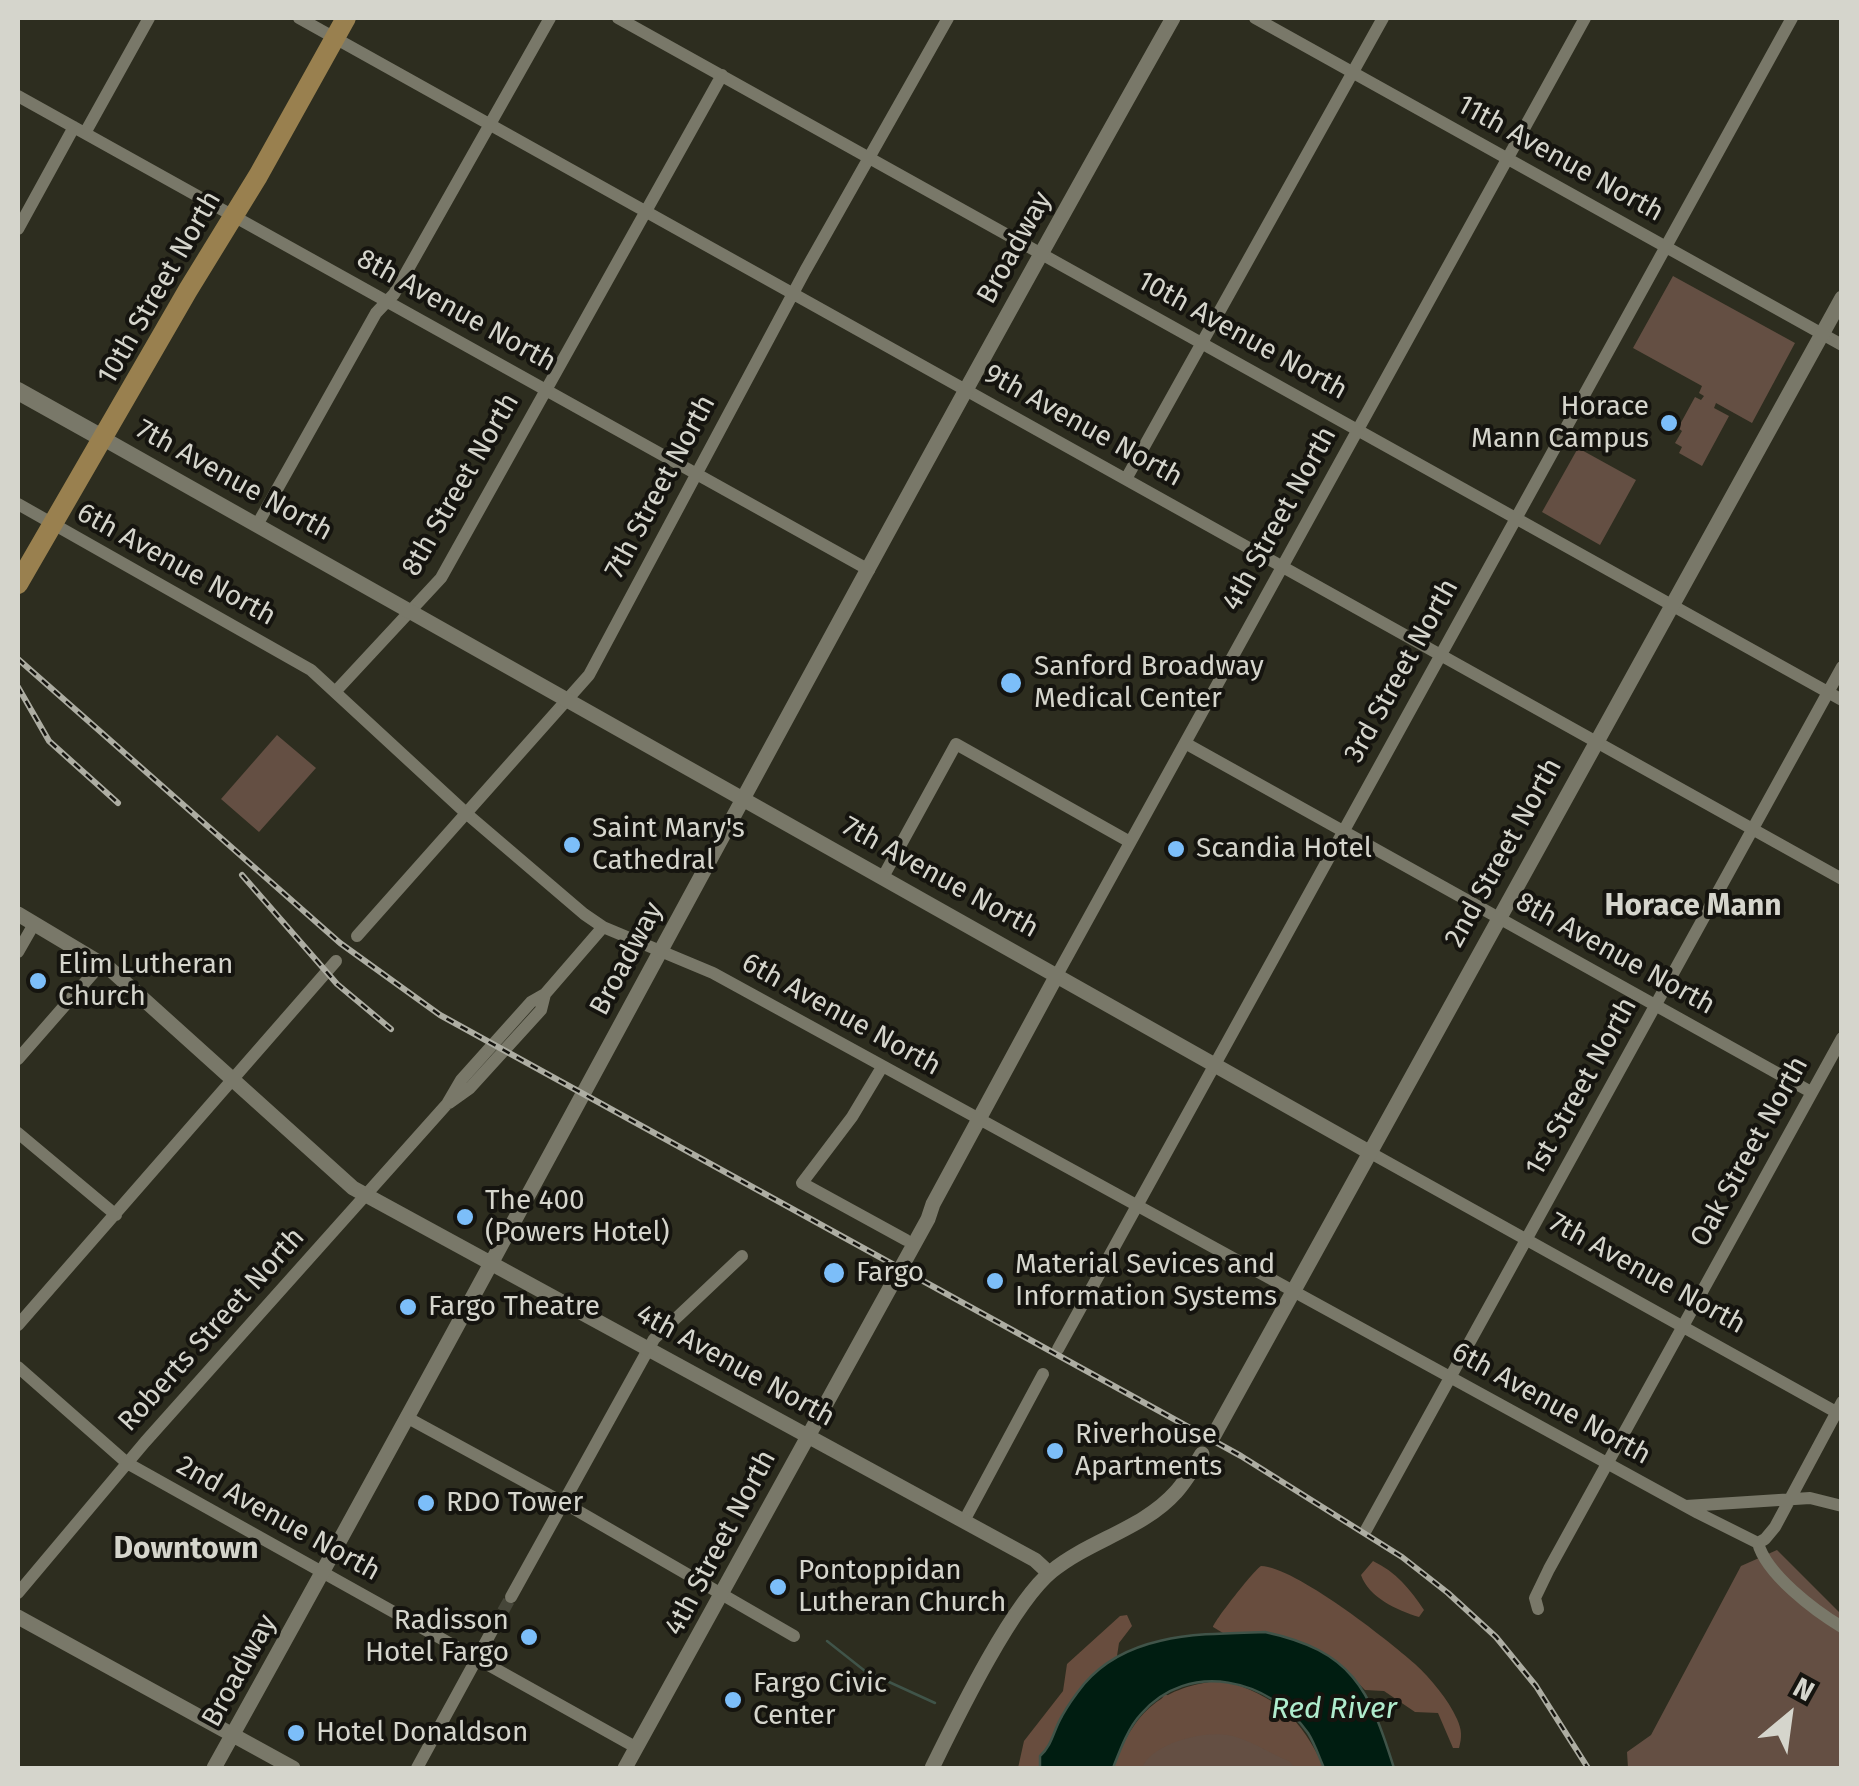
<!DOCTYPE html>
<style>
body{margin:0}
#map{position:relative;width:1859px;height:1786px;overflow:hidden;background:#2d2d1f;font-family:"Fira Sans",sans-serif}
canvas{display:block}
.frame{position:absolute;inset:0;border:20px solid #d5d5cc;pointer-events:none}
.north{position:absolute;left:1739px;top:1666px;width:100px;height:100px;-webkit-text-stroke:8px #15140f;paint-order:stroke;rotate:29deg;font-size:28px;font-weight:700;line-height:40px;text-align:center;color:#d5d5cc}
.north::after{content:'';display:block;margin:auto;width:35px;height:45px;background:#d5d5cc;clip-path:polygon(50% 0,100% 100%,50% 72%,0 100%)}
</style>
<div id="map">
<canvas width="1859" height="1786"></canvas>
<div class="frame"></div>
<div class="north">N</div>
</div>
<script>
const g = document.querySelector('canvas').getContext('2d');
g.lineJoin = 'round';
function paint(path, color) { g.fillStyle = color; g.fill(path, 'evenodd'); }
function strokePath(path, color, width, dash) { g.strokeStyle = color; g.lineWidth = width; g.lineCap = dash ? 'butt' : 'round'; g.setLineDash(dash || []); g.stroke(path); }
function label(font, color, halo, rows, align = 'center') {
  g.font = font + ' "Fira Sans",sans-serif'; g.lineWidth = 8; g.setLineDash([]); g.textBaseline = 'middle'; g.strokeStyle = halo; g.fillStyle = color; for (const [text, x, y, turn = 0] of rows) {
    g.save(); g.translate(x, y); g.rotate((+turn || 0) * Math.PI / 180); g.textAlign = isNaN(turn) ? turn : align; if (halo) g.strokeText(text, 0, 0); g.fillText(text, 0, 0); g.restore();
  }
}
paint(new Path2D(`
 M1673 276 1795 343 1752 423 1716 403 1714 408 1729 416 1702 466 1679 453 1682 447 1675 443 1682 431 1678 428 1695 397 1701 400 1704 396 1699 393 1702 386 1633 348Z
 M1578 448 1636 480 1600 545 1542 512Z
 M277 735 316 768 259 832 221 799Z
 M1777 1550 1841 1614V1768H1628L1627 1752 1651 1735 1741 1566Z
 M1165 1694 1324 1768H1113Z`), '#644f43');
paint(new Path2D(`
 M1373 1561C1396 1572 1410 1589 1424 1610L1419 1617C1397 1610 1369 1598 1361 1575Z
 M1261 1566C1295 1567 1387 1639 1415 1664 1431 1679 1448 1699 1457 1719 1462 1730 1462 1737 1459 1748H1453L1438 1713 1415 1712 1384 1691 1365 1690 1336 1661 1265 1632 1223 1633 1213 1627C1215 1620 1254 1570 1261 1566Z
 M1127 1615 1132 1626 1119 1643 1117 1656C1095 1674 1077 1691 1063 1715 1053 1729 1053 1743 1040 1756V1768H1018L1024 1741 1063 1691 1067 1664 1120 1616Z
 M1223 1680C1277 1697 1301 1717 1324 1768H1295L1289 1761C1271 1754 1254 1742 1236 1737 1211 1728 1152 1742 1142 1768H1113C1135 1710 1161 1687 1223 1680Z`), '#684d3e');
const water = new Path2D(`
 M1265 1632C1352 1651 1369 1688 1394 1768H1324C1319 1757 1315 1744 1308 1733 1270 1679 1189 1659 1141 1714 1128 1728 1120 1750 1113 1768H1040V1756C1053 1744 1053 1731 1062 1716 1068 1705 1076 1694 1084 1684 1128 1632 1202 1634 1265 1632Z`);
paint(water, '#001d11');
strokePath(water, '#405449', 2.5);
strokePath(new Path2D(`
 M827 1641 865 1671 935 1703`), '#405449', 2.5);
strokePath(new Path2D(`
 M494 1627 511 1597`), '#464639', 12, [12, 6]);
strokePath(new Path2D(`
 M299 18C812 307 1327 593 1842 879
 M618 18 1842 700
 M1255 18 1842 345
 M18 96 869 570
 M85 133 149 18
 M18 229 74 127
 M1126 479 1383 18
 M18 504 311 670 467 814 584 914 603 927 713 973 1698 1513 1758 1543
 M257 525 376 313 394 294 550 18
 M335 692 441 578 722 75
 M1185 743 1811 1092
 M883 877 956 744 1130 842
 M357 936 589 675 805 271 948 18
 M18 952 34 924
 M1057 975 1585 18
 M18 1059 102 963
 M882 1067 852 1117 802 1183 906 1240
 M449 1103 470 1088 541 1010 545 994
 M18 1133 116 1215
 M1369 1152 1836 1412
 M18 1325 336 961
 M1058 1349 1792 18
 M18 1367 127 1463 637 1748
 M408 1418 564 1503 794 1636
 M1686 1506 1810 1498 1842 1506
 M964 1521 1043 1374
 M1366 1530 1842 667
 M1758 1543 1765 1539 1775 1527 1842 1402
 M1758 1543C1766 1574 1815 1611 1842 1627
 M18 1593 145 1442 447 1104 461 1080 531 1002 545 994 603 927
 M511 1597 654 1339 742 1256
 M1538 1609 1535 1598 1549 1569 1842 1038
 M417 1768 494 1627`), '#797869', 12);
strokePath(new Path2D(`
 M104 439 1369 1152
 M18 914 110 969 353 1188 1035 1560 1049 1573
 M1214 1435 1842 298
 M18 1617 293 1768
 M214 1768C538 1187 846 597 1173 18
 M625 1768 928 1219 933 1204 1057 975
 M932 1768C956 1719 1012 1603 1052 1571 1090 1540 1143 1529 1176 1492 1186 1481 1194 1467 1202 1454`), '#797869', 15);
strokePath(new Path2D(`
 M18 391 104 439`), '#797869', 18);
strokePath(new Path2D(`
 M18 584 188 290 258 176 346 18`), '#99804f', 20);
const rail = new Path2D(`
 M18 659 340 943 440 1015 1241 1456 1402 1557 1448 1593 1496 1637 1536 1686 1588 1768
 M18 687 49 741 118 803
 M242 875 337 984 391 1029`);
strokePath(rail, '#adada2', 6);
strokePath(rail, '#15140f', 2.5, [8]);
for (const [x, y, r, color] of [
 [1669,423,10,"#7cbef9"],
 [1011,683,12,"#7cbef9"],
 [572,845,10,"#7cbef9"],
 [1176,849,10,"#7cbef9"],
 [38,981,10,"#7cbef9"],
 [465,1217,10,"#7cbef9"],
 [834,1273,12,"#7cbef9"],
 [995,1281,10,"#7cbef9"],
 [408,1307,10,"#7cbef9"],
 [1055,1451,10,"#7cbef9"],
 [426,1503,10,"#7cbef9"],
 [778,1587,10,"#7cbef9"],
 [529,1637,10,"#7cbef9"],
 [733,1700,10,"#7cbef9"],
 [296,1733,10,"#7cbef9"]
]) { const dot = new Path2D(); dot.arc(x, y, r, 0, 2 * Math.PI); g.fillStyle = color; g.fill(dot); strokePath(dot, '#15140f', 4); }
label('28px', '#d5d5cc', '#15140f', [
 ["11th Avenue North",1560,159,29],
 ["Broadway",1015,248,-61],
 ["10th Street North",160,288,-60],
 ["8th Avenue North",456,311,29],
 ["10th Avenue North",1242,336,29],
 ["9th Avenue North",1083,426,29],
 ["7th Avenue North",234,481,29],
 ["8th Street North",461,485,-60],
 ["7th Street North",661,487,-62],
 ["4th Street North",1280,519,-61],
 ["6th Avenue North",176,565,29],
 ["3rd Street North",1402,671,-61],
 ["2nd Street North",1504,853,-61],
 ["7th Avenue North",940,878,29],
 ["8th Avenue North",1615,954,29],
 ["Broadway",627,959,-62],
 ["6th Avenue North",841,1015,29],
 ["1st Street North",1582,1087,-61],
 ["Oak Street North",1750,1152,-61],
 ["7th Avenue North",1647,1274,29],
 ["Roberts Street North",212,1330,-48],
 ["4th Avenue North",735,1366,29],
 ["6th Avenue North",1551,1404,29],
 ["2nd Avenue North",278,1519,29],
 ["4th Street North",721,1543,-62],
 ["Broadway",240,1671,-61]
]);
label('28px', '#d5d5cc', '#15140f', [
 ["Horace",1649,407,"right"],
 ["Mann Campus",1649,439,"right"],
 ["Sanford Broadway",1034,667],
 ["Medical Center",1034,699],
 ["Saint Mary's",592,829],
 ["Cathedral",592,861],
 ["Scandia Hotel",1196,849],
 ["Elim Lutheran",58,965],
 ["Church",58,997],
 ["The 400",485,1201],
 ["(Powers Hotel)",485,1233],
 ["Material Sevices and",1015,1265],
 ["Information Systems",1015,1297],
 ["Fargo",856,1273],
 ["Fargo Theatre",428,1307],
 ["Riverhouse",1075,1435],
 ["Apartments",1075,1467],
 ["RDO Tower",446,1503],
 ["Pontoppidan",798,1571],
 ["Lutheran Church",798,1603],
 ["Radisson",509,1621,"right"],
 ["Hotel Fargo",509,1653,"right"],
 ["Fargo Civic",753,1684],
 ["Center",753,1716],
 ["Hotel Donaldson",316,1733]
], 'left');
label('bold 30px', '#d5d5cc', '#15140f', [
 ["Horace Mann",1693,907],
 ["Downtown",186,1550]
]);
label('italic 30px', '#afeccd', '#15140f', [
 ["Red River",1334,1710]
]);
</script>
